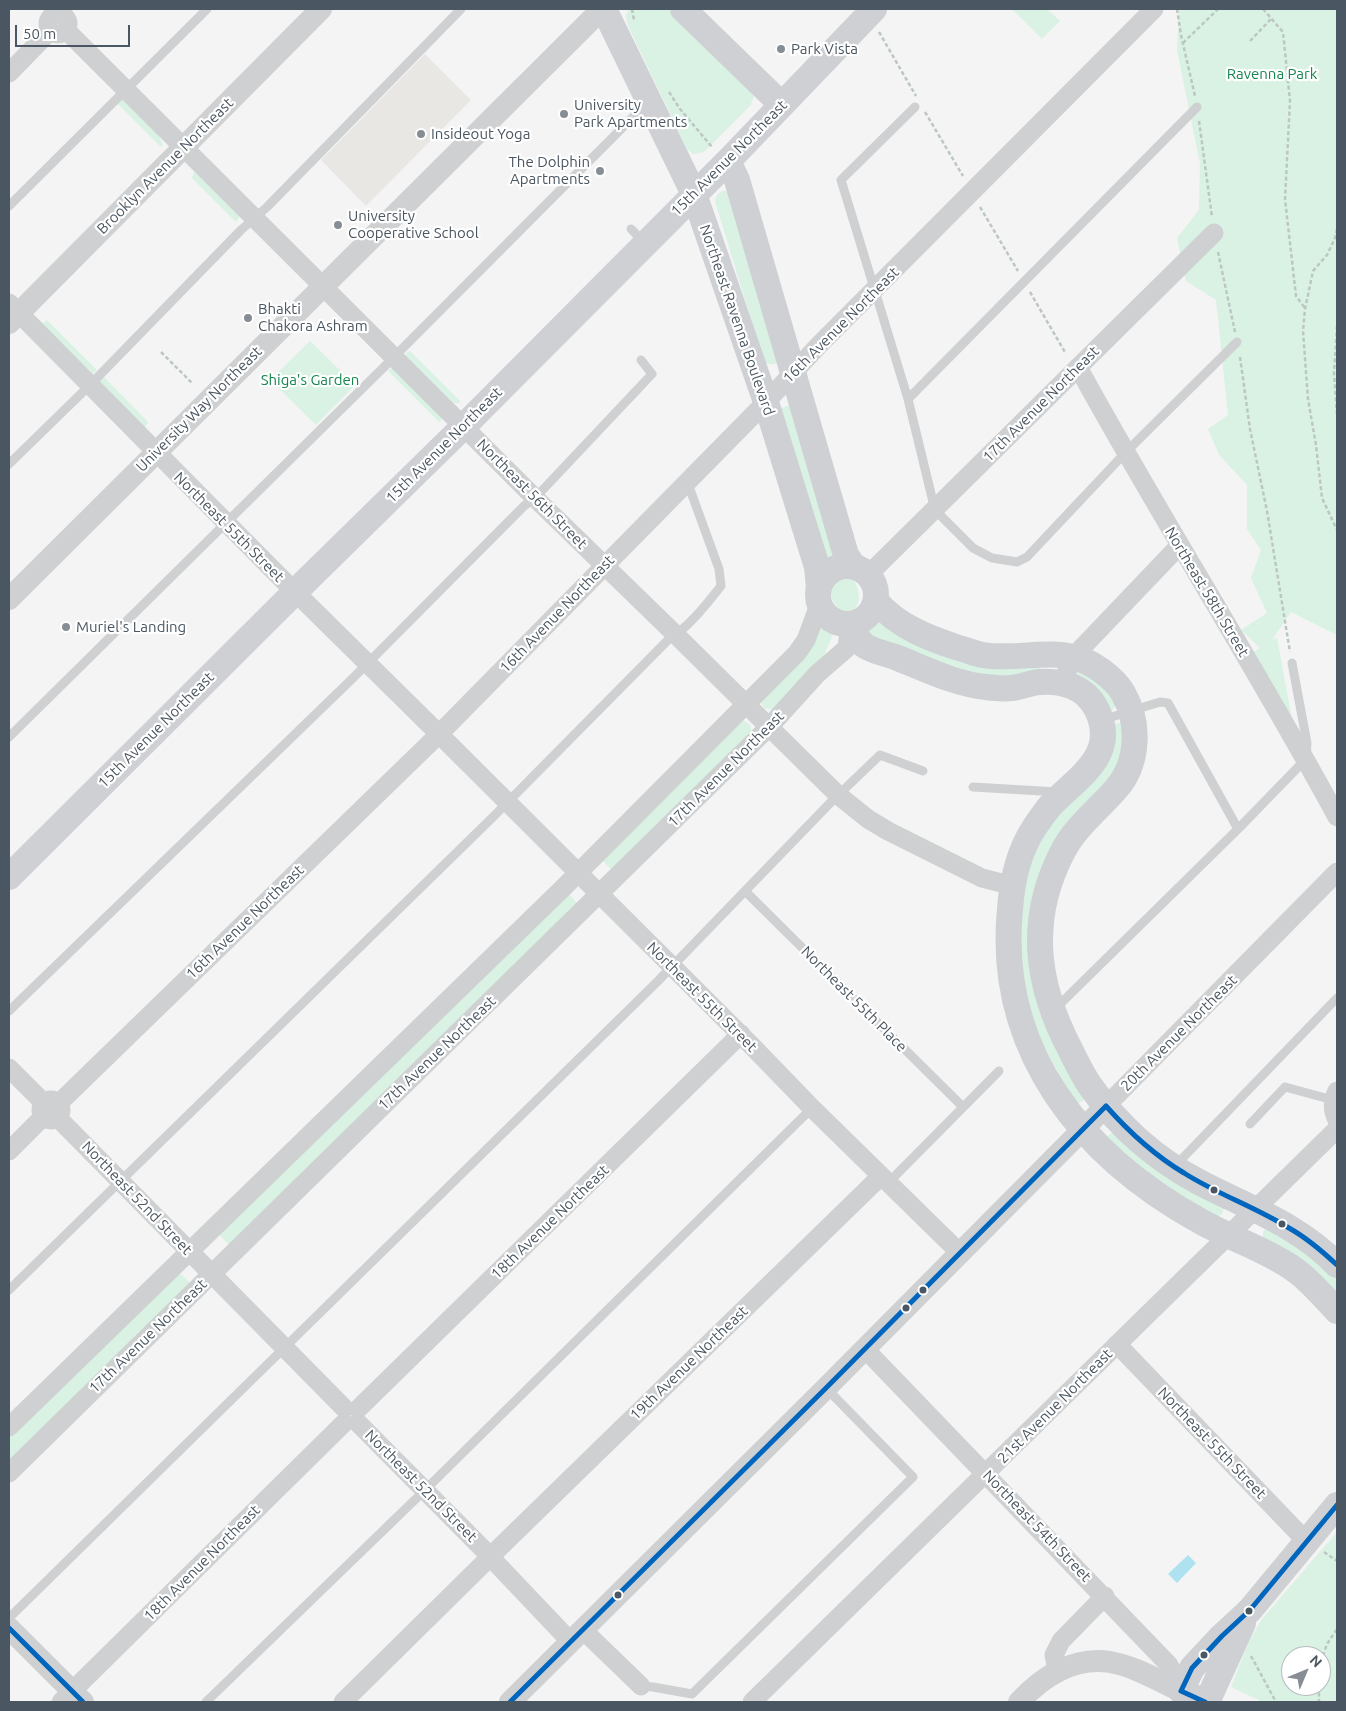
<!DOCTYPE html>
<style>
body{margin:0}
#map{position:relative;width:1346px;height:1711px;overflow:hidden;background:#f4f4f4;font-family:Ubuntu,sans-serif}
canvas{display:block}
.frame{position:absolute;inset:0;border:10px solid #4a5661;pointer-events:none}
.north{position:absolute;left:1281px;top:1646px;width:50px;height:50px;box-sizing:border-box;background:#fff;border:1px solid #b7bbc0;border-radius:50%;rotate:45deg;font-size:14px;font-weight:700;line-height:20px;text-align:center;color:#4a5661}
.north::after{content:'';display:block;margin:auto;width:18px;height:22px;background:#868d94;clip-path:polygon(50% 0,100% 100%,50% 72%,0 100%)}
.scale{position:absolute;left:15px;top:25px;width:115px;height:22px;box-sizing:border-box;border:2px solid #4a5661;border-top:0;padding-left:6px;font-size:15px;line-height:18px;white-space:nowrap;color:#4a5661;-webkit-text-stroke:4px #fff;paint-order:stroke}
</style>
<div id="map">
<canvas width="1346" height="1711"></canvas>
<div class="frame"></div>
<div class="north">N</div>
<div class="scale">50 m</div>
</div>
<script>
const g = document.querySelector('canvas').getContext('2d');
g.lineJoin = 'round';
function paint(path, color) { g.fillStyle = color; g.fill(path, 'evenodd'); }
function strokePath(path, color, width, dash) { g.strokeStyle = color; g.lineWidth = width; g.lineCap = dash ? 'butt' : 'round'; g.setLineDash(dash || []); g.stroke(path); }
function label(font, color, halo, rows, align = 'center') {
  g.font = font + ' Ubuntu,sans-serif'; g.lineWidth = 4.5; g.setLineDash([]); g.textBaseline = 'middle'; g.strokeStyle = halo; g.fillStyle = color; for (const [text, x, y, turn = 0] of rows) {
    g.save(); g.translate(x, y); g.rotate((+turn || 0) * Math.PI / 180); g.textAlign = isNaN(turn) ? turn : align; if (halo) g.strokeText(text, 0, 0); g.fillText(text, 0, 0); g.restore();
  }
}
paint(new Path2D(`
 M425 54 471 100 366 206 321 160Z`), '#e8e7e3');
paint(new Path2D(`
 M629 9H668L751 89 754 97 750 106 704 152 693 154 687 149 628 26 626 16Z
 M1012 9H1047L1060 21 1042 39Z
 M1179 9H1337V635L1291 612 1272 640 1277 638 1292 719 1253 652 1260 648 1241 630 1267 613 1251 578 1261 550 1247 529V485L1219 455 1208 429 1228 415 1216 300 1186 281 1177 238 1199 210 1200 164 1177 50Z
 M120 100H123L159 135 163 146H160L117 103Z
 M194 172 198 175 240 216 236 222 192 178Z
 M722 191H729L777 363C771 366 767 364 763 360L715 201 717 195Z
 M47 320 97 370 93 374 43 325V323Z
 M310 341 355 385 316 425 270 380Z
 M410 351 461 402 459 403H454L406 356V353Z
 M392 368 442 417 440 423 388 371Z
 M103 376 148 422 144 428 99 382Z
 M787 406H791L841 558 822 563 780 409Z
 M840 575 852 577C861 591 864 609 844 614 833 607 829 593 830 581Z
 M872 612 1040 667V670L998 680 874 641 863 626Z
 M821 622 828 627 833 634 824 656 772 710 764 708 760 700Z
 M1075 671 1098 678 1116 706 1111 711 1074 674Z
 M743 720 750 725 752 731 613 871 599 857Z
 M1118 723 1123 725V759L1034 913 1085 1099 1076 1105 1024 1010 1017 910 1035 842 1114 724Z
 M564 889 577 903 229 1245 216 1231Z
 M1114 1131 1224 1208 1222 1214 1217 1217 1172 1194 1106 1137Z
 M1268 1226 1337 1274V1302L1263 1239V1232Z
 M177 1270 191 1284 9 1464V1436Z
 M1337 1532V1702H1263L1231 1687 1249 1641 1262 1619ZM1291 1656H1321V1686H1291Z`), '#d9f2e3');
paint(new Path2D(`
 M1188 1555 1196 1563 1177 1583 1168 1574Z`), '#aee2f0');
strokePath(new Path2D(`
 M632 9 634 20
 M1177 9 1181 35 1195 96
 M1263 9 1283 32 1290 101 1285 199 1296 296 1305 308
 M879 32 916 96
 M1250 41 1271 19
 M1183 43 1218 9
 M669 92 680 109 712 147
 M925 112 963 176
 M1199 121 1212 217
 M980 207 1018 271
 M1337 229 1335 238 1327 255 1313 271 1305 309 1303 331 1308 399 1316 445 1322 498 1337 530
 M1218 252 1235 332
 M1030 292 1066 354
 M1337 326 1334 373 1337 415
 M161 352 193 384
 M1240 357 1250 429 1267 511 1290 652
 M1324 1552 1337 1561
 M1251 1656 1276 1702
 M1321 1662 1327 1644 1337 1629
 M1319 1686V1702`), '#bcc7c4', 2.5, [4, 2.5]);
strokePath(new Path2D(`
 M915 107 841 180 908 399 935 510 973 548 992 558 1017 562 1027 557 1126 452 1237 342
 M9 206 207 9
 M631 229 643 241
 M908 399 1197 107
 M9 464 90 385 241 230 267 207 461 9
 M1102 720 1160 702 1168 703 1238 829
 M9 737 382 369 647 103
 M973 787 1058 792
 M745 891 963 1107
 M1056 1008 1238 829 1306 759 1307 743 1292 663
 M9 1011 353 678 524 506 535 498 652 374 641 360
 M1250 1124 1285 1087 1333 1100
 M1176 1165 1337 998
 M888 1183 999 1071
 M9 1290 493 817 668 640C689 627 706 605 721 586L719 569 687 481
 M9 1618 658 981 832 801 880 755 923 771
 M641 1686 653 1687 692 1694 913 1477 827 1389
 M206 1702 425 1490 812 1108`), '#ced0d2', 9);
strokePath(new Path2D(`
 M48 24a10 10 0 1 1 20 0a10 10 0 1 1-20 0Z
 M66 30 535 498 676 635 838 795 868 819 888 831 982 878 1013 886
 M9 73 50 31
 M9 303 279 576 432 727
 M1078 367C1161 519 1255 665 1337 817
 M868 575 1214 233
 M1062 682 1074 656 1179 546
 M445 728 766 402 819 345 1154 9
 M445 740 751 1045 812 1108 960 1253
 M9 1068 44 1103
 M1337 1091C1332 1101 1332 1110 1337 1120
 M41 1110a10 10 0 1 1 20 0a10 10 0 1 1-20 0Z
 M58 1104 432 741
 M1106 1106 1337 872
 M57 1117 344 1408
 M9 1151 44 1116
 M1117 1344 1307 1542
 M865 1349 1169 1665 1181 1691
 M358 1409 741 1034
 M358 1423 484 1550
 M9 1427 564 887 797 653 806 640 819 605
 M9 1473 769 727 817 674 847 648 850 624
 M497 1550 881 1176
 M496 1563 571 1642
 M583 1630 641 1686
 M1057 1671 1054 1655 1061 1641 1105 1596
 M61 1702 344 1423
 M343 1702 485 1562
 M752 1702 1337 1129`), '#ced0d2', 19);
strokePath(new Path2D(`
 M9 323 321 9
 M9 599 602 9
 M9 1628 83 1702
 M510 1702 826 1388 1106 1106
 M1019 1702C1042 1677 1074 1656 1110 1662 1134 1666 1159 1681 1181 1691`), '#ced0d2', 22);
strokePath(new Path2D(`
 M604 9 694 194 766 402 817 567 819 588
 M683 9 782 105
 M728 161 737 180 846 555 854 567
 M818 595a29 29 0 1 1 58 0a29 29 0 1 1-58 0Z
 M876 601C897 626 928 638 959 648 967 650 975 654 983 655 1026 662 1063 641 1102 671 1110 677 1118 684 1123 693 1140 722 1139 763 1116 789 1098 810 1076 826 1063 851 1027 920 1036 985 1071 1051 1077 1063 1083 1076 1091 1087 1118 1126 1156 1159 1197 1181 1246 1207 1298 1224 1337 1265
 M850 624C854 631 859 642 865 646 873 651 886 654 895 657 924 668 955 684 986 687 994 688 1004 689 1012 688 1021 687 1030 683 1039 682 1062 680 1086 687 1097 710 1119 756 1076 778 1050 806 1044 813 1039 821 1034 828 1019 851 1012 881 1010 909 996 1050 1082 1156 1200 1221 1228 1237 1259 1247 1286 1264 1306 1276 1321 1294 1337 1311
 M9 877 306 581 464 426 728 161 874 9
 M1205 1702 1181 1691 1192 1668 1222 1636 1250 1610 1337 1505
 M1207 1702 1243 1623`), '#ced0d4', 26);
strokePath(new Path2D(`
 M9 1628 83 1702
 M510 1702 826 1388 1106 1106C1129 1132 1154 1155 1184 1173 1217 1194 1255 1207 1289 1228 1307 1238 1322 1251 1337 1265
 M1205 1702 1181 1691 1192 1668 1222 1636 1250 1610 1337 1505`), '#0065bd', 5);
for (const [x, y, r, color] of [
 [781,49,5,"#868d94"],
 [564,114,5,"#868d94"],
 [421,134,5,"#868d94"],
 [600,171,5,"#868d94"],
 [338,225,5,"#868d94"],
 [248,318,5,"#868d94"],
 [66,627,5,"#868d94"],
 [1214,1190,4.5,"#4a5661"],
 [1282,1224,4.5,"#4a5661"],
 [923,1290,4.5,"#4a5661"],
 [906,1308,4.5,"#4a5661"],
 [618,1595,4.5,"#4a5661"],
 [1249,1611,4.5,"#4a5661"],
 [1204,1655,4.5,"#4a5661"]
]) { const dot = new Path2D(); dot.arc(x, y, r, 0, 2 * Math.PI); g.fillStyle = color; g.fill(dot); strokePath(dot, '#fff', 2); }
label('15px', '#4a5661', '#fff', [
 ["Park Vista",791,49],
 ["University",574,105],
 ["Park Apartments",574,122],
 ["Insideout Yoga",431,134],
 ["The Dolphin",590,162,"right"],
 ["Apartments",590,179,"right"],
 ["University",348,216],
 ["Cooperative School",348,233],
 ["Bhakti",258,309],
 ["Chakora Ashram",258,326],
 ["Muriel's Landing",76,627]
], 'left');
label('15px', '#17864f', '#fff', [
 ["Ravenna Park",1272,74],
 ["Shiga's Garden",310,380]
]);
label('15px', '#4a5661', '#fff', [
 ["15th Avenue Northeast",729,158,-45],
 ["Brooklyn Avenue Northeast",165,166,-45],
 ["Northeast Ravenna Boulevard",737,320,71],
 ["16th Avenue Northeast",841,325,-45],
 ["17th Avenue Northeast",1041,404,-45],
 ["University Way Northeast",199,409,-45],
 ["15th Avenue Northeast",444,445,-45],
 ["Northeast 56th Street",532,494,45],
 ["Northeast 55th Street",229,527,45],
 ["Northeast 58th Street",1207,592,59],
 ["16th Avenue Northeast",557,614,-46],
 ["15th Avenue Northeast",156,730,-45],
 ["17th Avenue Northeast",726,769,-45],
 ["16th Avenue Northeast",245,922,-44],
 ["Northeast 55th Street",702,997,45],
 ["Northeast 55th Place",854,999,45],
 ["20th Avenue Northeast",1179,1033,-45],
 ["17th Avenue Northeast",437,1053,-44],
 ["Northeast 52nd Street",137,1198,46],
 ["18th Avenue Northeast",550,1222,-44],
 ["17th Avenue Northeast",148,1336,-44],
 ["19th Avenue Northeast",689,1363,-44],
 ["21st Avenue Northeast",1055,1406,-45],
 ["Northeast 55th Street",1212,1443,46],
 ["Northeast 52nd Street",421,1486,45],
 ["Northeast 54th Street",1037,1526,46],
 ["18th Avenue Northeast",202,1563,-45]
]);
</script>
